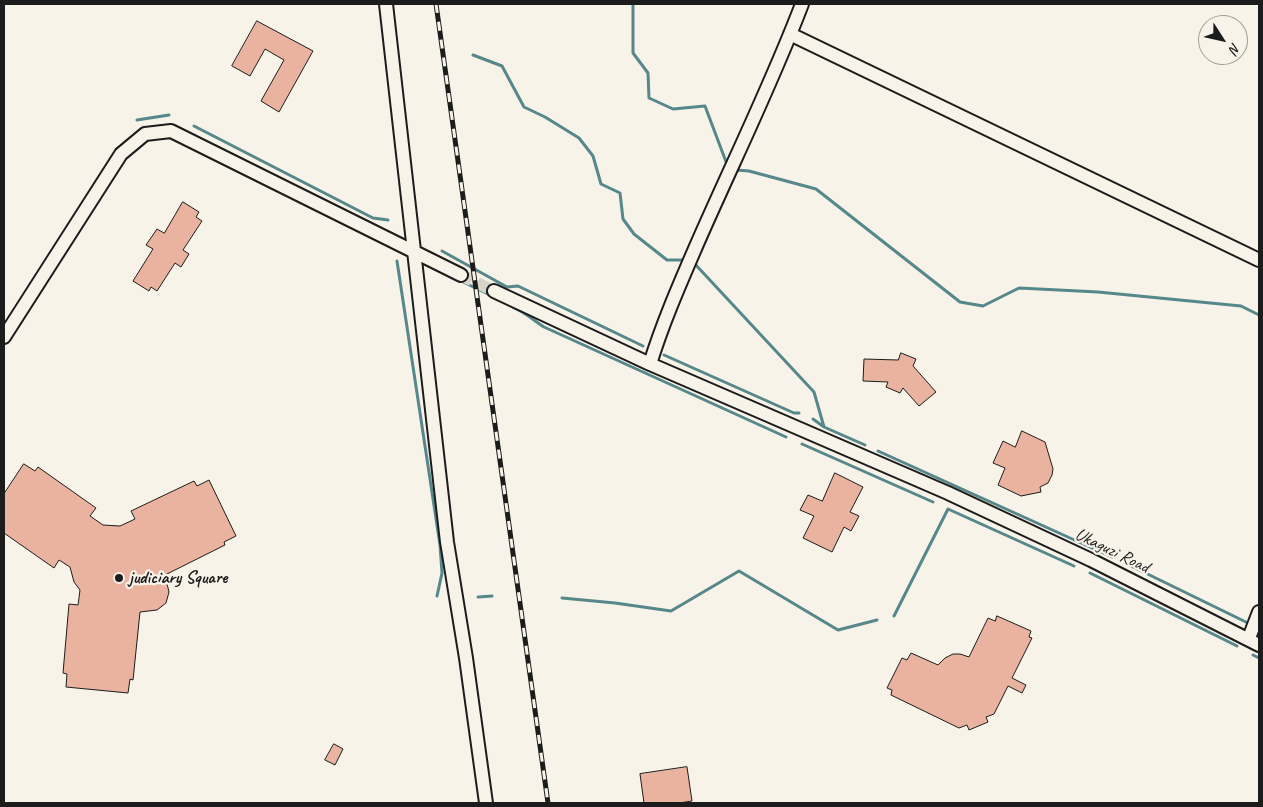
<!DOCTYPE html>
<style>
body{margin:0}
#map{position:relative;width:1263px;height:807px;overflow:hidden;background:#f7f3e8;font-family:Caveat,sans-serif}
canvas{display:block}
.frame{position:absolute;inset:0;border:5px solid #1c1c1c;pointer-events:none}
.north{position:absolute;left:1198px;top:15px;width:50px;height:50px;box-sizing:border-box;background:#f7f3e8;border:1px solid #9f9d96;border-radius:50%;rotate:125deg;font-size:14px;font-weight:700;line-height:20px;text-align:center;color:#1c1c1c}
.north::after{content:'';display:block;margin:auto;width:18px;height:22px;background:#1c1c1c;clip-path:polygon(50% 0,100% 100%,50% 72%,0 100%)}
</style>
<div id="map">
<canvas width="1263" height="807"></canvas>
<div class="frame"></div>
<div class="north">N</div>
</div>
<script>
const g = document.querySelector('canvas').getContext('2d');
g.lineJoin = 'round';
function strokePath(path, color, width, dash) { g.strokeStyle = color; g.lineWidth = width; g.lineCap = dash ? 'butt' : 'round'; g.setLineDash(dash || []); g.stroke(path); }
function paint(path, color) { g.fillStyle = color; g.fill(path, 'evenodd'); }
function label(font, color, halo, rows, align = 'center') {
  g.font = font + ' Caveat,sans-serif'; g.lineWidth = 4.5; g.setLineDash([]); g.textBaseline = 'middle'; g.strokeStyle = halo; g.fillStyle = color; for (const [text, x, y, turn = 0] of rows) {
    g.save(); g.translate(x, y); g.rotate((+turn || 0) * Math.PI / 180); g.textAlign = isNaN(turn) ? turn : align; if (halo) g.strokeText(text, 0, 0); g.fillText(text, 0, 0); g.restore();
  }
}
strokePath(new Path2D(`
 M633 4V53L648 73 649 98 673 109 705 106 728 167
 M473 55 502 66 524 107 545 117 579 138 593 156 601 184 620 193 623 219 634 234 667 260H686
 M137 120 169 115
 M194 126 373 218 388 220
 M735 170 749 171 816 189 960 302 983 306 1019 288 1098 292 1241 306 1259 315
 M442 251 507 287 518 286 643 346
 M397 261 440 545 442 573 437 596
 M694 263 814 392 824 427
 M457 279 492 296
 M513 307C525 312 533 320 544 327L786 437
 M664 355 794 413H799
 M813 419 824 427 865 445
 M802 444 933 502
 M878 451 1112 557
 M1125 563 1250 624
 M1090 573 1237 646
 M478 597 492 596
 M562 598 615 603 671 611 739 571 838 630 877 620
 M894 616 948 509 1074 566
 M1253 655 1259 658`), '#56878b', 3);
const building = new Path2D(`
 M257 21 313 51 279 112 261 101 284 60 265 49 250 76 232 66Z
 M183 202 199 212 196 217 202 221 183 250 189 254 181 267 175 263 157 291 151 287 149 291 133 281 153 249 146 245 157 229 164 233Z
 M901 353 916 359 913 366 936 392 919 406 903 388 900 393 886 387 888 382 863 381 864 359 898 360Z
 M1022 431 1045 442 1053 469 1052 475 1048 483 1040 487 1041 492 1021 496 998 485 1005 468 993 463 1003 441 1015 447Z
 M24 464 35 471 38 467 96 508 90 516 103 525 120 526 135 519 131 511 194 481 197 486 209 480 236 536 224 542 225 545 165 575 169 592 166 603 157 610 140 612 133 680 130 679 128 693 66 687 67 674 63 673 69 604 78 605 80 590 74 582 70 567 59 560 54 568 4 533V494Z
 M835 473 863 487 850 512 859 516 851 531 844 527 832 552 803 538 814 516 800 510 808 495 822 501Z
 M997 616 1031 631 1029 637 1032 638 1012 678 1026 685 1022 693 1008 686 994 714 986 717 988 722 969 730 967 725 959 728 891 695 892 690 887 688 902 658 907 660 911 653 938 665 945 658 953 654H960L969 657 988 618 995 621Z
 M334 744 343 749 335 765 325 760Z
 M687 767 692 801 679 803H644L640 774Z`);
paint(building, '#eab3a0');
strokePath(building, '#1c1c1c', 1);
strokePath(new Path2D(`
 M461 275 494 291`), '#d6d3c9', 12, [12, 6]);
const minor = new Path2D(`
 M386 4 447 542 466 658 486 803
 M790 34 1259 260
 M494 291 650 364 948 493 1091 560 1259 645
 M4 337 121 154 145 134 171 131 461 275
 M650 364C662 325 678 288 694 251 730 168 770 88 802 4
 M1249 638 1259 612`);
strokePath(minor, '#1c1c1c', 16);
strokePath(minor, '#f7f3e8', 12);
const rail = new Path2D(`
 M436 4 548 803`);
strokePath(rail, '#1c1c1c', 5);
strokePath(rail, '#f7f3e8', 3, [9]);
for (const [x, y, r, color] of [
 [119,578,5,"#1c1c1c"]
]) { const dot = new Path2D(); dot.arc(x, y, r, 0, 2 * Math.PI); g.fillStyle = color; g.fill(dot); strokePath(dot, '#f7f3e8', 2); }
label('18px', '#1c1c1c', '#f7f3e8', [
 ["Ukaguzi Road",1112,551,26]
]);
label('bold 18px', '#1c1c1c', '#f7f3e8', [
 ["judiciary Square",129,578]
], 'left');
</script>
